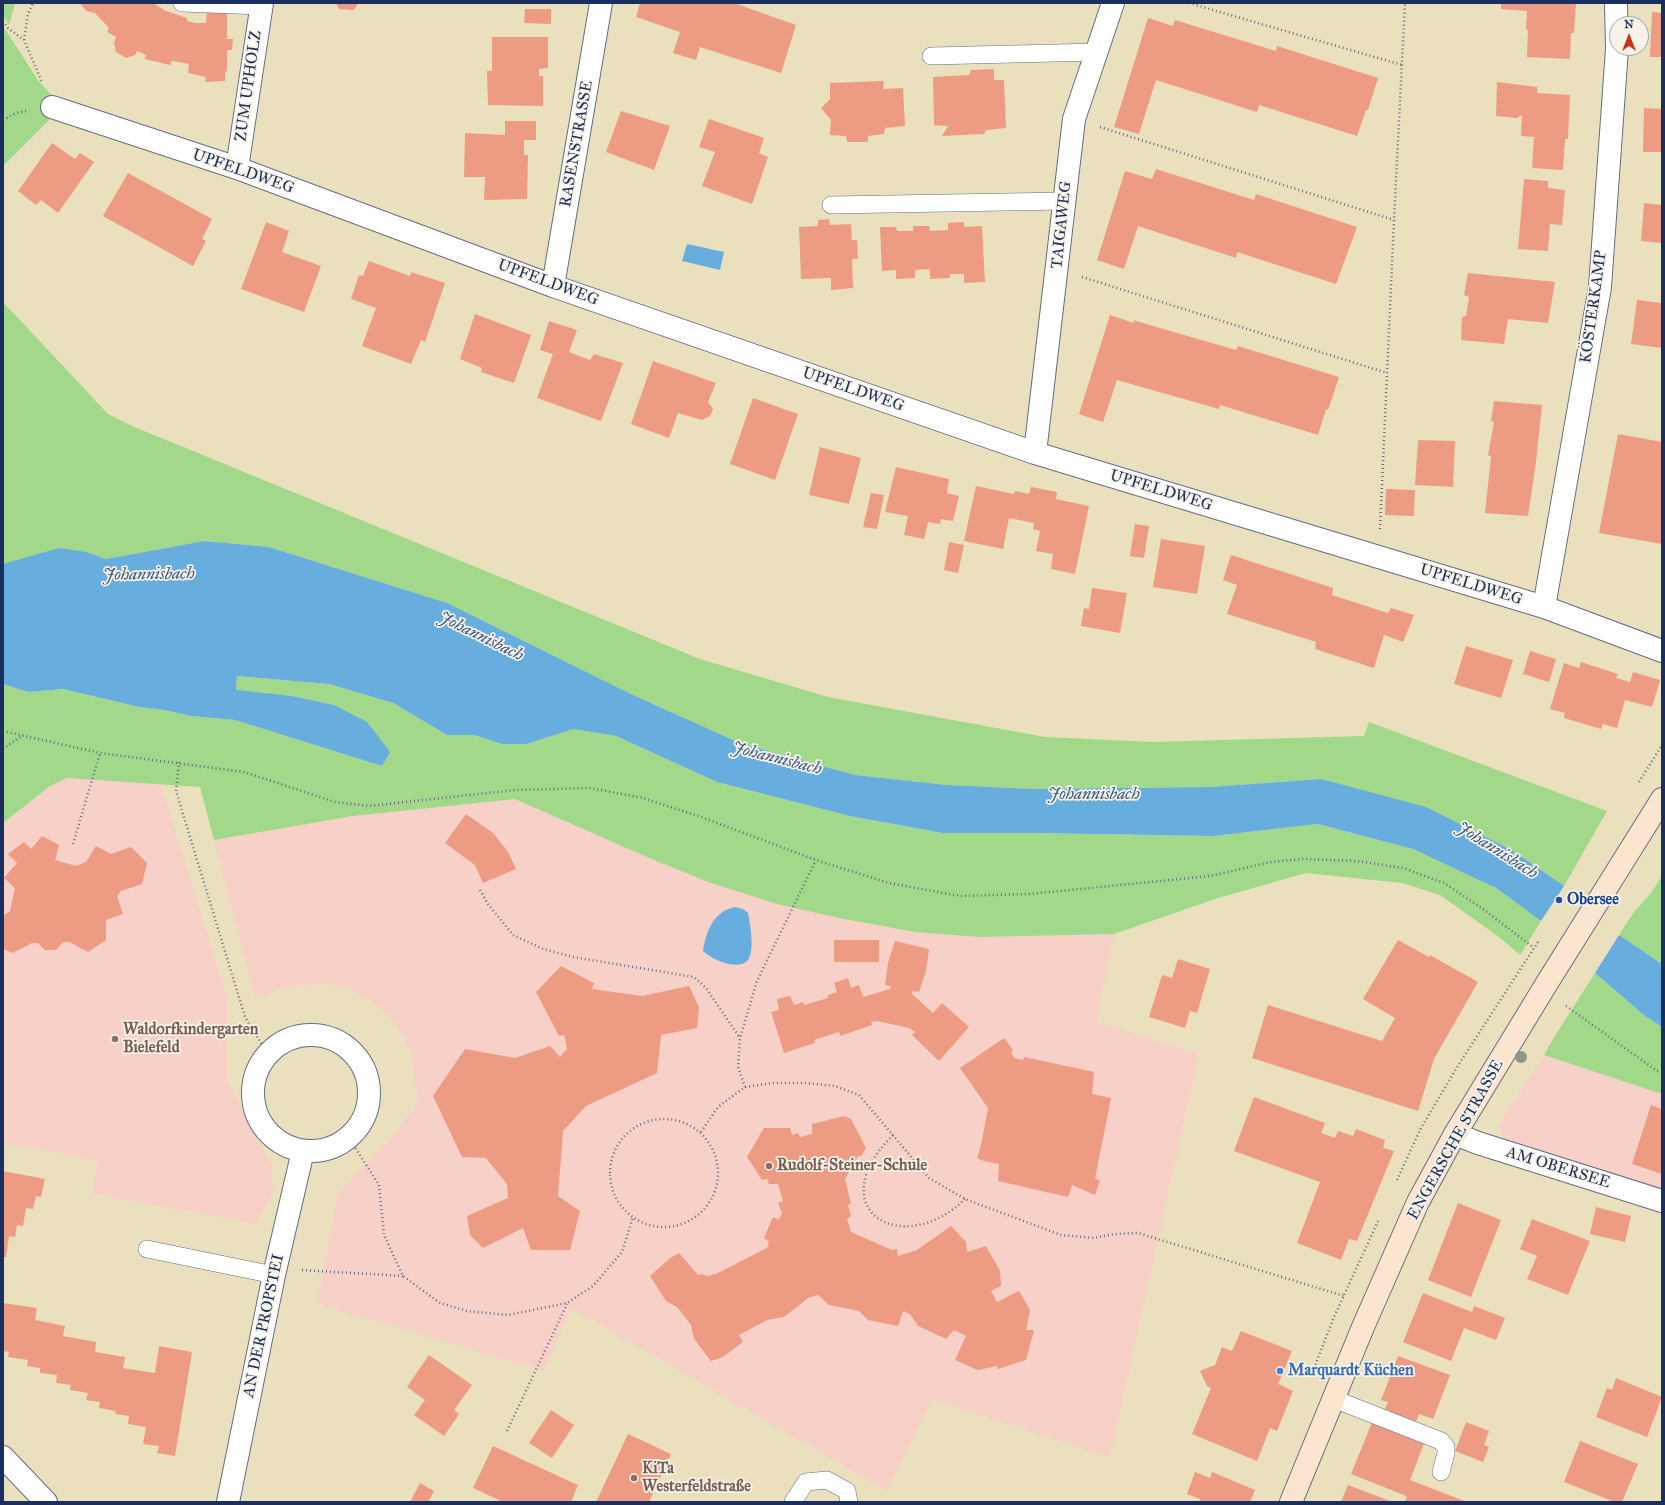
<!DOCTYPE html>
<meta charset="utf-8">
<style>
body{margin:0}
#map{position:relative;width:1665px;height:1505px;overflow:hidden;background:#ebe0be;font-family:"IM FELL Great Primer",serif}
canvas{display:block}
.frame{position:absolute;inset:0;border:4px solid #1b2f5e;pointer-events:none}
.north{position:absolute;left:1609px;top:16px;width:40px;height:40px;box-sizing:border-box;background:#f7f3e8;border:1px solid #9fa5b1;border-radius:50%;rotate:0deg;font-size:11px;font-weight:700;line-height:16px;text-align:center;color:#1b2f5e}
.north::after{content:'';display:block;margin:auto;width:14px;height:18px;background:#c8321e;clip-path:polygon(50% 0,100% 100%,50% 72%,0 100%)}
</style>
<div id="map">
<canvas width="1665" height="1505"></canvas>
<div class="frame"></div>
<div class="north">N</div>
</div>
<script>
const g = document.querySelector('canvas').getContext('2d');
g.lineJoin = 'round';
function paint(path, color) { g.fillStyle = color; g.fill(path, 'evenodd'); }
function strokePath(path, color, width, dash) { g.strokeStyle = color; g.lineWidth = width; g.lineCap = dash ? 'butt' : 'round'; g.setLineDash(dash || []); g.stroke(path); }
function label(font, color, halo, rows, align = 'center') {
  g.font = font + ' "IM FELL Great Primer",serif'; g.lineWidth = 3.5; g.setLineDash([]); g.textBaseline = 'middle'; g.strokeStyle = halo; g.fillStyle = color; for (const [text, x, y, turn = 0] of rows) {
    g.save(); g.translate(x, y); g.rotate((+turn || 0) * Math.PI / 180); g.textAlign = isNaN(turn) ? turn : align; if (halo) g.strokeText(text, 0, 0); g.fillText(text, 0, 0); g.restore();
  }
}
paint(new Path2D(`
 M67 778 161 784 227 997V1080L272 1166 273 1194 259 1217 256 1224 92 1194 98 1161 3 1143V826L21 807 50 786Z
 M515 799 649 858 711 883 777 904 844 919 915 932 980 937 1114 934 1096 1022 1199 1054 1110 1457 932 1400 887 1491 571 1308 544 1371 317 1304 338 1193 390 1139 418 1104 411 1052 405 1039 391 1019 375 1004 348 988 326 984 307 985 283 988 255 998 214 840 353 816Z
 M1544 1055 1662 1094V1193L1512 1143 1501 1135 1499 1125Z`), '#f7d1c7');
paint(new Path2D(`
 M3 3H15L9 25 3 15Z
 M3 26 38 80 62 107 3 166Z
 M3 302 108 414 132 426 700 659 828 697 1045 737 1153 742 1364 736 1369 722 1607 811 1564 886 1515 852 1321 779 1210 787 1034 789 947 785 855 775 742 744 633 695 447 603 269 547 204 541 106 559 86 552 3 564Z
 M237 676 329 684 393 703 447 735H474L502 744H527L573 729 616 736 717 782 850 816 943 833H1036L1213 836 1318 824 1413 849 1496 888 1541 921 1520 955 1499 937 1440 895 1402 883 1306 873 1215 899 1114 934 980 937 915 932 844 919 777 904 711 883 649 858 515 799 353 816 214 840 200 787 67 778 50 786 3 823V684L28 692 63 689 139 707 164 710 191 716 235 720 382 766 334 705 292 696 236 691Z
 M1662 876V964L1619 935 1634 912 1651 893Z
 M1595 973 1645 1016 1662 1027V1094L1544 1055 1553 1039Z`), '#a1d889');
paint(new Path2D(`
 M687 244 724 252 720 270 682 261Z
 M204 541 269 547 447 603 633 695 742 744 855 775 947 785 1034 789 1210 787 1321 779 1426 807 1515 852 1564 886 1541 921 1496 888 1413 849 1318 824 1213 836 1036 833H943L850 816 717 782 616 736 573 729 527 744H502L474 735H447L393 703 329 684 237 676 236 690 292 696 334 705 367 722 390 752 382 766 235 720 191 716 164 710 139 707 63 689 28 692 3 684V564L59 548 86 552 106 559Z
 M735 907 743 909 748 913C750 923 755 951 748 960 738 972 711 959 703 951 706 931 714 911 735 907Z
 M1619 935 1662 964V1027L1645 1016 1595 973Z`), '#67aede');
paint(new Path2D(`
 M80 3H153L166 11 187 18V21L195 23H206L207 13H227V39H233L232 50H227V72L225 71V81L205 82 206 77 188 73 189 64 172 61 170 65 145 59 146 55 137 51 135 55 126 58 116 52 114 43 116 37 107 32 109 28 95 13 86 11Z
 M336 3H357V6L353 10 339 9Z
 M640 3H734L796 25 781 73 700 47 696 60 673 53 680 32 636 17Z
 M1501 3H1576L1574 33H1571L1570 59 1527 57 1528 30 1526 29 1527 11 1501 9Z
 M525 9H551V24L524 23Z
 M1652 12 1662 13V57H1650Z
 M1148 18 1173 26 1175 20 1276 51 1277 46 1378 78 1368 110H1366L1357 136 1259 105 1257 112 1156 80 1139 134 1114 127Z
 M492 37H548V68L539 69V76H543V106L488 105 487 71H492Z
 M994 69V80H1004L1006 128 986 130 984 134 942 136 948 126 934 125 933 77 969 75 971 70Z
 M884 81 883 89 903 88 905 126 885 128 884 134 868 136V142H847L846 136 830 135 831 120 821 108 830 99V83Z
 M1497 82 1537 87V93L1570 95 1568 139H1565L1563 170 1532 168 1534 137 1521 136 1522 115 1517 118 1496 116Z
 M1644 108 1662 109V152H1643Z
 M621 111 670 126 654 170 606 152Z
 M709 119 764 138 759 153 768 157 752 204 702 186 715 152 699 147Z
 M505 121H536V140H524V155H528L527 199 484 200 485 177H464L465 133 505 135Z
 M52 143 75 159 80 153 94 162 58 213 41 200 36 205 18 191Z
 M1156 169 1254 200 1256 194 1357 227 1336 284 1237 252 1236 258 1138 226 1124 269 1097 260 1125 171 1152 179Z
 M128 173 212 219 202 239 206 241 193 266 103 216Z
 M1524 179 1548 181V188L1565 190 1562 225 1550 224 1548 251 1518 249Z
 M1644 203 1662 205V243L1641 241Z
 M829 219 830 225 851 224 852 240H857L858 259H852L853 288 831 290V278L801 279 799 227 818 226V220Z
 M266 222 289 231 282 252 321 266 304 312 241 289Z
 M964 222V227L982 226 985 282 964 283V274H950V278L930 279V269L915 270V278L896 279V270L882 271 880 227H896L897 231H913V226H929L930 231 948 230V223Z
 M369 261 410 276 411 272 445 283 425 342 421 340 411 364 362 346 376 308 351 299 359 275 363 276Z
 M1468 273 1555 282 1548 323 1508 319 1504 344 1461 340 1462 317 1466 316 1469 297 1464 295Z
 M1637 300 1662 303V348L1631 344Z
 M475 314 531 335 514 383 481 372 482 368 460 359Z
 M1110 315 1134 323V320L1136 321 1236 350 1238 346 1339 377 1328 410 1326 409 1318 435 1220 405 1219 409 1117 380 1103 422 1079 414Z
 M549 321 577 330 569 352 590 360 594 354 623 363 601 421 537 398 553 354 540 350Z
 M653 361 716 383 708 402 713 409 710 416 702 420 678 413 669 438 631 424Z
 M753 398 798 414 775 480 730 464Z
 M1494 401 1542 405 1536 462 1528 516 1485 513 1491 457 1488 455 1494 422 1491 421Z
 M1618 434 1662 442V544L1599 533Z
 M1418 440 1455 441 1453 487 1415 485Z
 M820 447 861 458 849 504 809 495Z
 M896 467 949 479 947 493 959 496 953 521 941 519 940 524 928 522 924 539 904 535 908 516 885 512Z
 M976 486 1014 494 1015 491 1029 494 1031 487 1057 492 1056 499 1089 506 1075 574 1051 569 1053 554 1036 551 1040 531 1033 529 1034 523 1009 518 1003 549 964 541Z
 M1386 489 1415 490 1414 516 1385 515Z
 M871 493 884 495 877 529 863 527Z
 M1135 524 1149 526 1144 558 1130 556Z
 M1161 539 1205 546 1197 594 1153 587Z
 M949 542 964 545 958 573 944 570Z
 M1231 555 1333 588 1332 595 1388 613 1391 608 1414 615 1403 642 1384 635 1374 668 1315 649 1316 642 1227 614 1237 585 1223 580Z
 M1092 588 1127 593 1120 633 1081 626 1084 608 1089 609Z
 M1466 646 1513 660 1501 698 1454 684Z
 M1530 651 1556 659 1549 682 1523 674Z
 M1581 662 1618 674 1616 678 1630 682 1633 672 1660 680 1652 707 1625 700 1617 728 1603 724 1601 729 1564 718 1565 713 1550 709 1564 663 1579 668Z
 M466 814 493 833 508 852 516 869 483 883 475 865 445 843Z
 M42 836 59 845 55 860 76 866 86 862 96 846 111 854 131 847 147 863 142 884 121 891 117 896 123 914 106 920V940L88 952 69 942H63L56 950H45L38 943H32L13 953 3 949V916L10 911 15 888 4 878 17 863 8 854 24 842 31 849Z
 M834 940H879V962H834Z
 M1398 940 1429 957 1430 955 1478 982 1434 1059 1418 1111 1252 1058 1268 1005 1382 1041 1395 1018 1363 999Z
 M895 941 929 949 926 971 919 992 912 991V994L933 1013 942 1003 969 1027 939 1061 912 1035 915 1032 909 1028 877 1021 871 1022 872 1025 840 1036 839 1032 814 1040 815 1043 784 1053 771 1012 779 1010 777 999 790 996 794 1005 803 1002 804 1005 828 998V995L837 992 834 983 848 978 851 988 859 985 863 997 890 989 891 986 885 985 888 963Z
 M1178 959 1210 969 1197 1013 1190 1011 1185 1028 1149 1017 1162 975 1172 978Z
 M561 966 594 983 592 989 642 996 689 986 699 1007 697 1028 661 1035 657 1073 586 1106 563 1131 558 1196 580 1211 570 1250H531L523 1228 483 1248 470 1235 467 1216 508 1198 507 1184 486 1158 462 1157 433 1096 465 1049 515 1058 550 1046 560 1057 567 1049 564 1035 559 1036 536 992Z
 M1004 1038 1013 1050 1011 1052 1014 1058 1023 1060 1024 1057 1094 1072 1092 1094 1111 1098 1095 1178 1100 1181 1095 1195 1072 1185 1068 1197 998 1181 999 1164 984 1161 977 1158 981 1145 988 1108 960 1068Z
 M1254 1097 1325 1123 1321 1133 1335 1138 1338 1131 1353 1136 1356 1129 1385 1140 1383 1148 1394 1151 1357 1241 1349 1239 1341 1260 1297 1243 1320 1182 1234 1151Z
 M1651 1105 1662 1109V1174L1632 1164Z
 M844 1116 851 1119 866 1148 861 1156H858L845 1179 851 1204 848 1205 851 1216 847 1219 851 1232 892 1250 897 1249 898 1256 917 1250 951 1226 966 1242 967 1252 986 1246 1000 1271 1001 1286 991 1291 997 1302 1019 1291 1030 1310 1026 1330H1034L1026 1360 998 1369 997 1366 978 1370 955 1360 966 1336 954 1330 946 1339 918 1326 910 1314 903 1311 898 1326 868 1320 859 1311 829 1305 818 1295 808 1298 784 1317 767 1320 739 1335 743 1342 723 1357 711 1361 694 1339 691 1325 677 1307 666 1301 650 1276 670 1258 679 1253 698 1275 702 1274 707 1276 716 1274 767 1248 769 1242 764 1238 773 1217 779 1220 782 1213 778 1203 783 1201 778 1184H769L767 1179 762 1180 747 1157 764 1128H790L792 1135 798 1133 800 1137 812 1134V1124Z
 M3 1171 45 1179 41 1197 36 1196 33 1209 26 1208 23 1226 17 1225 15 1237 9 1236 6 1257H3Z
 M1458 1203 1501 1220 1471 1297 1428 1280Z
 M1596 1207 1631 1216 1625 1242 1590 1234Z
 M1532 1219 1590 1241 1568 1295 1527 1279 1537 1256 1520 1249Z
 M1423 1293 1472 1312 1474 1306 1505 1318 1496 1340 1464 1328 1451 1361 1403 1342Z
 M3 1303 37 1308 35 1320 65 1326 63 1336 96 1342 95 1352 125 1357 123 1368 155 1373 159 1346 192 1352 175 1456 157 1453 159 1446 143 1444 146 1427 128 1424 129 1416 115 1414 116 1411 99 1408 100 1402 86 1400 88 1393 70 1390 71 1385 56 1383 57 1375 40 1373V1368L27 1366 28 1360 8 1357 9 1352 3 1351Z
 M1241 1331 1292 1351 1278 1384 1293 1391 1277 1431 1270 1428 1257 1461 1192 1434 1211 1388 1207 1386 1200 1371 1215 1365 1222 1347 1232 1351Z
 M429 1355 472 1385 454 1410 459 1414 444 1436 414 1415 425 1400 407 1387Z
 M1398 1356 1450 1375 1433 1419 1419 1414 1415 1424 1389 1415 1390 1411 1385 1409 1388 1402 1381 1400Z
 M1616 1378 1662 1397 1647 1437 1596 1417 1607 1388 1612 1390Z
 M551 1410 574 1425 552 1458 529 1443Z
 M1373 1420 1425 1441 1410 1480 1467 1502H1405L1407 1497 1404 1495 1351 1474Z
 M1466 1422 1489 1431 1484 1445 1489 1447 1483 1462 1455 1451Z
 M628 1434 671 1454 649 1502H596Z
 M1580 1441 1638 1464 1622 1502H1615L1564 1482Z
 M493 1446 578 1485 571 1502H503L473 1488Z
 M1195 1472 1210 1478 1212 1472 1255 1490 1250 1502H1199L1200 1499 1187 1494Z
 M420 1483 434 1491 428 1502H410Z
 M1348 1485 1393 1502H1341Z`), '#ee9b84');
const service = new Path2D(`
 M182 3 261 6
 M931 56 1097 52
 M831 205 1064 201
 M147 1249 274 1275
 M1334 1399 1441 1441 1446 1447V1453L1441 1472
 M793 1502 806 1482 827 1480 847 1491 849 1502`);
const minor = new Path2D(`
 M52 107 237 168 553 286 1035 453 1544 607 1662 651
 M237 168 262 3
 M553 286 601 3
 M1035 453 1074 119 1113 3
 M1544 607 1600 287 1617 49 1616 3
 M253 1093a58 58 0 1 1 116 0a58 58 0 1 1-116 0Z
 M1455 1134 1478 1143 1662 1201
 M3 1457 46 1502
 M228 1502 274 1275 303 1151`);
const secondary = new Path2D(`
 M1291 1502 1363 1327 1418 1202 1455 1134 1547 983 1662 799`);
strokePath(service, '#646d80', 18);
strokePath(minor, '#646d80', 24);
strokePath(secondary, '#646d80', 24);
strokePath(new Path2D(`
 M1189 3 1402 65
 M3 21 8 28 24 40 42 82
 M24 40 28 14 33 3
 M3 120 16 113 26 111
 M1100 127 1394 220
 M1082 277 1387 373
 M1380 529 1394 220 1405 3
 M3 731 100 753 244 772 335 802 369 806 515 790 590 788 643 798 701 817 816 860 889 883 960 896 1030 894 1210 876 1271 862 1303 859 1357 861 1403 868 1444 883 1483 909 1534 948
 M3 749 23 735
 M179 762 176 791 245 1017 268 1054
 M1639 782 1662 745
 M73 844 100 753
 M480 890 488 904 513 935 543 949 573 957 694 977 706 988 740 1038
 M1566 1006 1657 1071 1662 1072
 M745 1087 738 1067 740 1038 757 981 816 860
 M610 1173a54 54 0 1 1 108 0a54 54 0 1 1-108 0Z
 M701 1132 718 1107 745 1087 773 1083H806L835 1086 859 1095 929 1178 965 1199 1061 1235 1094 1238 1114 1234 1138 1233 1344 1296
 M893 1135C818 1210 903 1260 965 1199
 M349 1138 379 1185 384 1235 403 1276 440 1303 467 1311 508 1315 567 1303 593 1286 622 1252 633 1217
 M1397 1180 1421 1128 1459 1064 1538 942
 M302 1270 403 1276
 M1311 1376 1334 1317 1379 1219
 M507 1431 567 1304`), '#646d80', 2.5, [1, 3]);
strokePath(service, '#fff', 17);
strokePath(minor, '#fff', 22);
strokePath(secondary, '#fbe5cf', 22);
g.fillStyle = '#8b968f';
for (const [x, y] of [
 [1521,1057]
]) { g.beginPath(); g.arc(x, y, 6, 0, 2 * Math.PI); g.fill(); }
for (const [x, y, r, color] of [
 [1559,900,4,"#1a4fb4"],
 [115,1039,4,"#8d6e63"],
 [769,1166,4,"#8d6e63"],
 [1280,1371,4,"#3f7fe0"],
 [634,1478,4,"#8d6e63"]
]) { const dot = new Path2D(); dot.arc(x, y, r, 0, 2 * Math.PI); g.fillStyle = color; g.fill(dot); strokePath(dot, '#f7f3e8', 1.5); }
label('16px', '#1b2f5e', '#f7f3e8', [
 ["ZUM UPHOLZ",249,86,-82],
 ["RASENSTRASSE",577,144,-80],
 ["UPFELDWEG",243,172,19],
 ["TAIGAWEG",1062,225,-84],
 ["UPFELDWEG",548,283,20],
 ["KÖSTERKAMP",1594,307,-82],
 ["UPFELDWEG",853,390,19],
 ["UPFELDWEG",1161,491,17],
 ["UPFELDWEG",1471,585,17],
 ["ENGERSCHE STRASSE",1456,1140,-61],
 ["AM OBERSEE",1558,1168,17],
 ["AN DER PROPSTEI",264,1326,-78]
]);
label('bold 16px', '#164399', '#f7f3e8', [
 ["Obersee",1567,900]
], 'left');
label('bold 16px', '#785e54', '#f7f3e8', [
 ["Waldorfkindergarten",123,1030],
 ["Bielefeld",123,1048],
 ["Rudolf-Steiner-Schule",777,1166],
 ["KiTa",642,1469],
 ["Westerfeldstraße",642,1487]
], 'left');
label('bold 16px', '#366cbe', '#f7f3e8', [
 ["Marquardt Küchen",1288,1371]
], 'left');
label('italic 17px', '#325584', '#f7f3e8', [
 ["Johannisbach",149,575,-1],
 ["Johannisbach",481,637,26],
 ["Johannisbach",777,759,14],
 ["Johannisbach",1094,795],
 ["Johannisbach",1497,851,32]
]);
</script>
